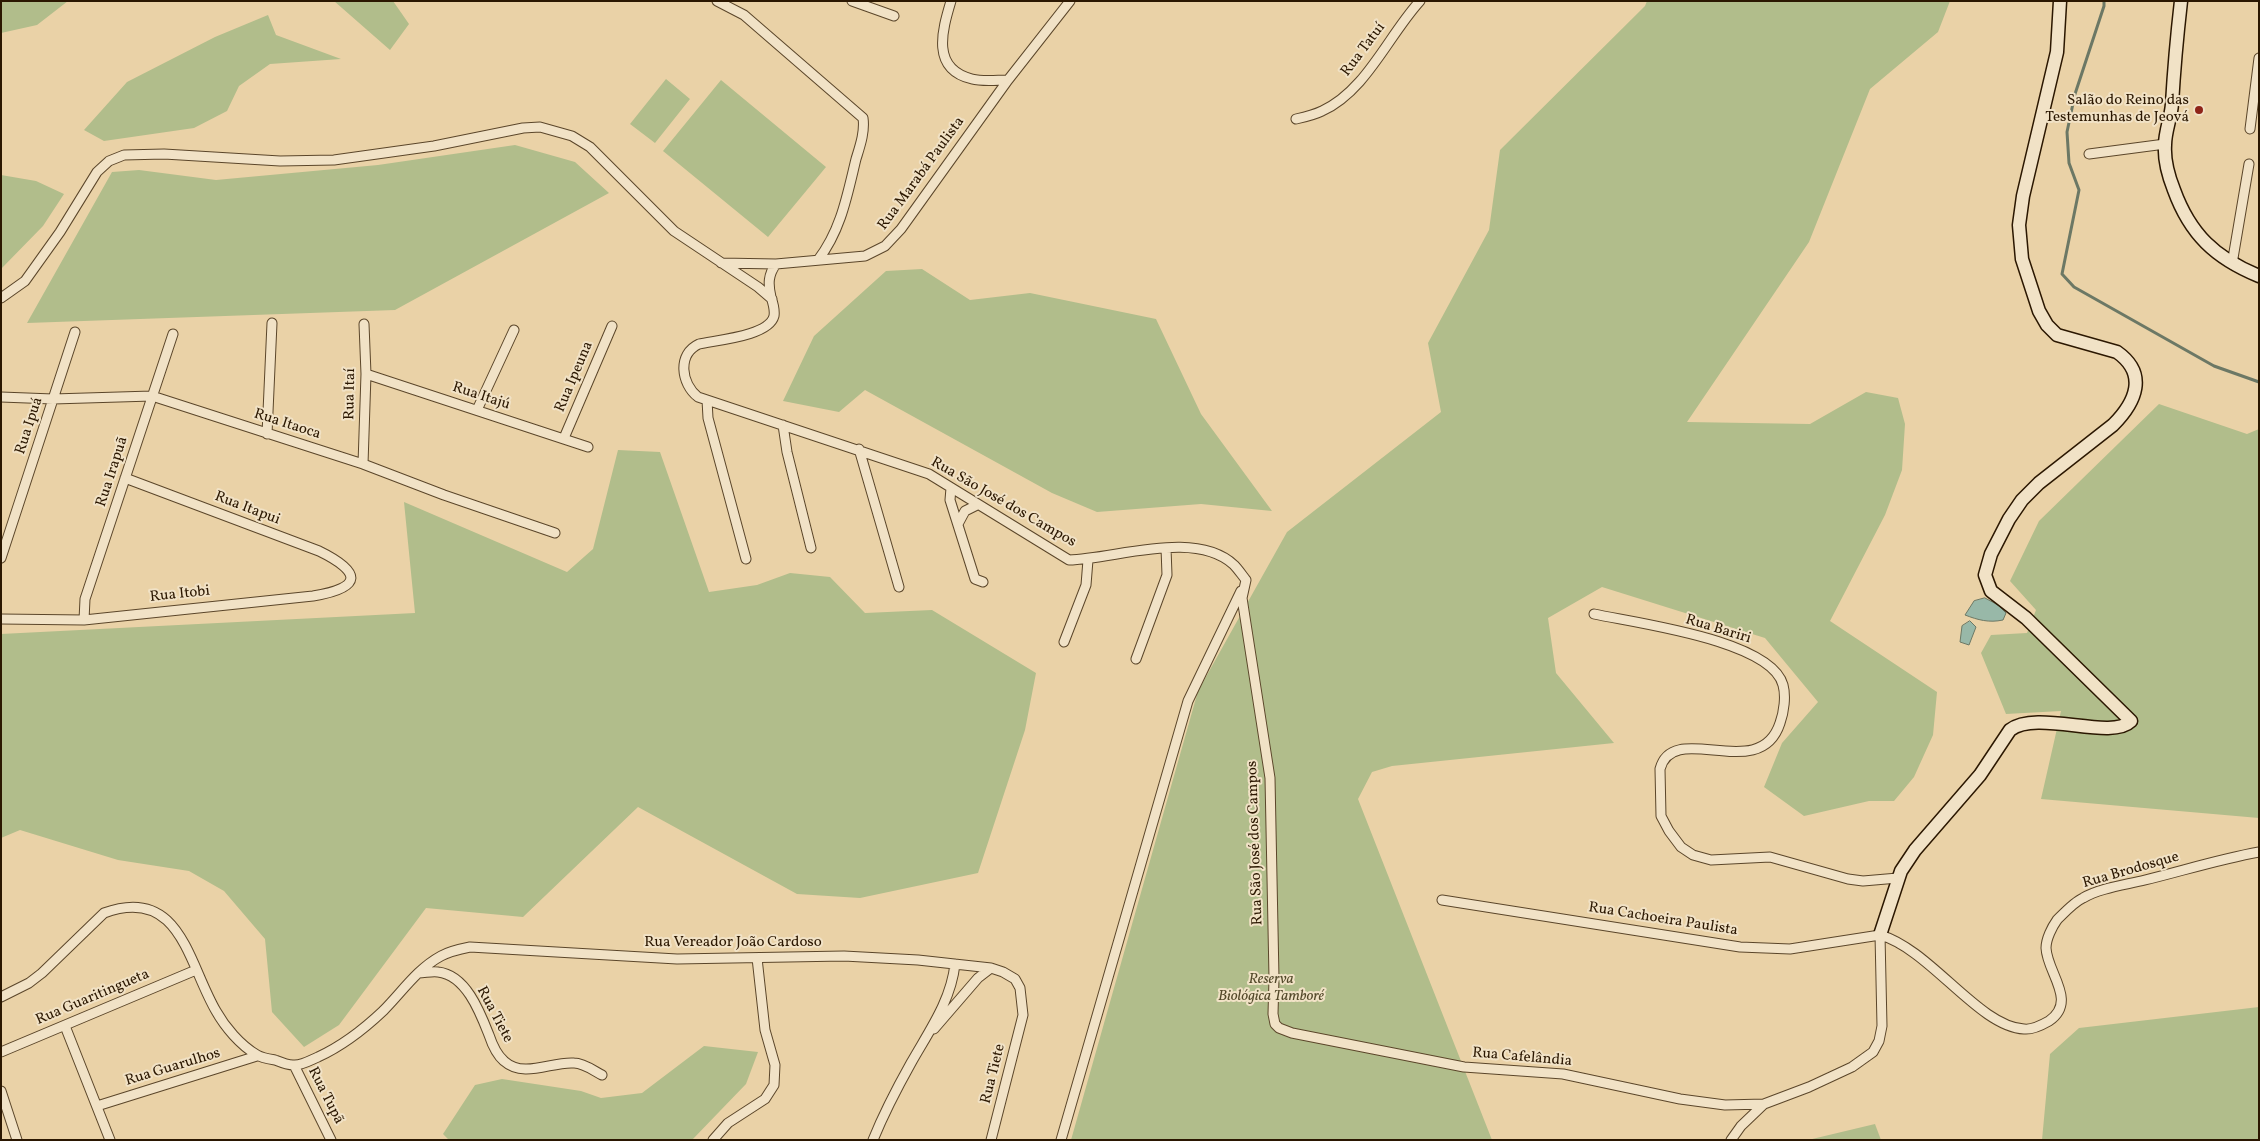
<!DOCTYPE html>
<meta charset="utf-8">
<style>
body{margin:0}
#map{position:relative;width:2260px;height:1141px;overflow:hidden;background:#ead2a7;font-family:Vollkorn,serif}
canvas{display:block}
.frame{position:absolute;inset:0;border:2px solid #2b1701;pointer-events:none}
</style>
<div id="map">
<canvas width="2260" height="1141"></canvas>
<div class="frame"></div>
</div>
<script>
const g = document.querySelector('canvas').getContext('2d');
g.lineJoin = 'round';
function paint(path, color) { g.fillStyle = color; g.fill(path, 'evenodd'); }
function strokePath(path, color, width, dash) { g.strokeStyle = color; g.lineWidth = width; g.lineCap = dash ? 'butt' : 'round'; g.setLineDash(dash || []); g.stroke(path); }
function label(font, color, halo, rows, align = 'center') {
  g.font = font + ' Vollkorn,serif'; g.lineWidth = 4; g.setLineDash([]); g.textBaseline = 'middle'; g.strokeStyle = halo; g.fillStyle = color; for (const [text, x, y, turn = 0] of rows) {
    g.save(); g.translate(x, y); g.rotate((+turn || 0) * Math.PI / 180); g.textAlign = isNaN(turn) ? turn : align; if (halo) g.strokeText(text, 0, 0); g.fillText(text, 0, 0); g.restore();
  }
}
paint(new Path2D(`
 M1 1H68L37 25 1 33Z
 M334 1H393L409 24 390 50Z
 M1647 1H1950L1938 32 1870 89 1809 242 1687 422 1810 424 1866 392 1898 398 1905 424 1902 470 1885 515 1830 621 1937 692 1933 735 1914 777 1894 801H1869L1804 816 1764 787 1782 743 1818 702 1765 638 1602 587 1548 618 1556 673 1614 743 1392 766 1372 772 1358 799 1492 1140H1071L1198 691 1287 532 1441 412 1428 343 1489 230 1500 150 1645 6Z
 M268 15 276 35 341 59 270 64 239 86 227 111 194 128 104 141 84 130 127 82 215 37Z
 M666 79 690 99 655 143 630 124Z
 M721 80 826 167 768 237 663 151Z
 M515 145 575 162 609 193 395 310 27 323 112 172 139 170 216 180 378 165Z
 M1 175 36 181 64 194 43 226 1 269Z
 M922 269 970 300 1030 293 1156 319 1201 414 1272 511 1201 504 1097 512 1052 493 865 390 839 412 783 401 814 336 886 271Z
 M2159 404 2247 434 2259 429V818L2041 799 2061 711 2006 714 1981 653 1991 635 2027 633 2036 610 2010 581 2039 521Z
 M618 450 660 452 709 592 757 585 790 573 830 577 865 613 932 610 1036 673 1025 730 978 873 860 898 797 894 638 807 523 917 426 908 339 1025 304 1047 272 1012 265 939 224 891 189 871 118 860 20 830 1 838V634L415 613 404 502 567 572 593 549Z
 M2259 1007V1140H2042L2050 1054 2079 1028Z
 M704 1046 758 1052 746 1084 692 1140H449L443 1134 475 1085 502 1079 581 1091 601 1098 642 1093Z
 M1875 1124 1881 1140H1808Z`), '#b1bd8b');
const water = new Path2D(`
 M1985 598 1998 605 2006 613 2003 620C1989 623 1978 620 1965 615L1974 601Z
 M1970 621 1976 627 1969 645 1960 642 1962 626Z`);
paint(water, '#98b8a8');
strokePath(water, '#6c7865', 1);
strokePath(new Path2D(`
 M2104 1V6L2075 94 2067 132 2069 163 2079 190 2062 274 2074 287 2214 366 2259 382`), '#6c7865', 3);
const street = new Path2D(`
 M717 1 744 15 863 118C865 132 860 146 856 159 847 196 841 230 818 260
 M852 1 894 16
 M951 1C942 31 931 69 972 79 983 82 997 80 1008 80
 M1296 119C1305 117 1314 115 1322 111 1366 91 1388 36 1420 1
 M2250 129 2259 58
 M2089 154 2165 144
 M721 263 776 264 865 256 885 246 901 229 1008 80 1070 1
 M776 264C768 275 768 284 771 297 773 303 775 310 774 316 769 336 717 340 699 344 677 354 681 384 698 397L929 474 1069 560C1116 559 1195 529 1234 565 1238 569 1242 575 1246 580
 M2232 264 2249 164
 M1 298 25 281 60 232 97 172 109 161 124 155 164 154 280 161 334 160 434 146 523 128 540 127 572 136 590 147 674 231 758 287 772 299
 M366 374 588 447
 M1 397 53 399 152 396 363 464 444 495 555 533
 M707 400 708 418 746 559
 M477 410 514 330
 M783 425 787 452 811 548
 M267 434 272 323
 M564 438 612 326
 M859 449 899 587
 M363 464 366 374 364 324
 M951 488 950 500 975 579 983 582
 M958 524 965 511 977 505
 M1 558 75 332
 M1246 580 1242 598 1270 778 1274 978 1273 1014 1275 1024 1279 1028 1292 1033 1464 1067 1563 1074 1680 1099 1725 1105 1764 1104 1809 1087 1852 1067 1873 1052 1879 1041 1882 1026 1880 935
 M1594 614C1635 623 1771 640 1783 685 1786 696 1784 712 1780 723 1760 785 1673 719 1660 769L1661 816 1669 831 1681 847 1693 855 1711 860 1770 857 1848 879 1863 881 1898 878
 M1 619 84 620 313 596C363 588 362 572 319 551L125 478
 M84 620 85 599 173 334
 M1064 642 1086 585 1088 560
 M1136 659 1167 575 1166 548
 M1442 900 1740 947 1790 949 1880 935C1930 949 1979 1027 2024 1029 2032 1030 2042 1025 2049 1021 2078 1001 2047 973 2046 948 2046 939 2052 927 2057 920 2064 913 2074 902 2083 898 2100 888 2125 885 2145 880 2182 871 2220 859 2259 852
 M419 973C425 973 432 971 438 972 466 975 480 1012 489 1035 492 1044 497 1055 504 1061 524 1079 552 1061 574 1063 584 1063 594 1071 602 1075
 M1 997 29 983 42 973 104 913C180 885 188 963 216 1011 225 1027 240 1045 257 1055 262 1058 269 1059 275 1060 280 1062 287 1065 293 1065 301 1066 311 1060 318 1057 342 1046 364 1029 383 1011 402 992 417 969 441 956 450 951 460 949 470 947L677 959 844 956 918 960 991 968 1003 972 1015 979 1020 988 1023 1015 991 1140
 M65 1026 110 1140
 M934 1029 978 978 991 968
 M1 1052 196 970
 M294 1065 331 1140
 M1 1091 17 1140
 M97 1106 257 1056
 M713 1140 728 1123 765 1099 774 1085 775 1065 765 1030 757 958
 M873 1140C884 1113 897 1088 911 1063 929 1031 951 1001 955 964
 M1061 1140 1188 701 1241 591
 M1731 1140 1741 1126 1764 1104`);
const secondary = new Path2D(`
 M2181 1C2177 36 2174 69 2172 104 2171 118 2165 131 2165 145 2164 160 2168 175 2174 190 2190 234 2215 258 2259 276
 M1880 935 1901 871 1915 850 1980 775 2010 730C2037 709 2111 741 2131 721L2026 618 1991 591 1985 575 1991 554 2009 519 2022 500 2039 483 2113 425C2136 402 2148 374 2117 352L2057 335 2047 325 2039 311 2022 259 2019 225 2023 196 2057 52 2060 1`);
strokePath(street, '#5b462a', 11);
strokePath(secondary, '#2b1701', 15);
strokePath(street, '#f1e2c6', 9);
strokePath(secondary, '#f1e2c6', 12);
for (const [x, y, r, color] of [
 [2199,110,5,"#8f2418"]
]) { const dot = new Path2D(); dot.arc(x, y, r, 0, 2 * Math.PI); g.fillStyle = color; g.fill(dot); strokePath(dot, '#f1e2c6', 2); }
label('15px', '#2b1701', '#f1e2c6', [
 ["Rua Tatuí",1364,50,-53],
 ["Rua Marabá Paulista",922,174,-54],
 ["Rua Ipeuna",575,377,-67],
 ["Rua Itaí",351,394,-89],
 ["Rua Itajú",481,397,18],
 ["Rua Itaoca",287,425,18],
 ["Rua Ipuá",30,426,-72],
 ["Rua Irapuã",113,472,-72],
 ["Rua São José dos Campos",1003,503,30],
 ["Rua Itapui",247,509,21],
 ["Rua Itobi",180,595,-6],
 ["Rua Bariri",1718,630,17],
 ["Rua São José dos Campos",1256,843,-92],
 ["Rua Brodosque",2131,871,-16],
 ["Rua Cachoeira Paulista",1663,920,9],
 ["Rua Vereador João Cardoso",733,943],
 ["Rua Guaritingueta",93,998,-23],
 ["Rua Tiete",494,1015,62],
 ["Rua Cafelândia",1522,1058,5],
 ["Rua Guarulhos",173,1068,-17],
 ["Rua Tiete",994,1074,-76],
 ["Rua Tupã",325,1096,63]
]);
label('15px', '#2b1701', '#f1e2c6', [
 ["Salão do Reino das",2189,101],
 ["Testemunhas de Jeová",2189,118]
], 'right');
label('italic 15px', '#53492a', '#f1e2c6', [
 ["Reserva",1271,980],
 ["Biológica Tamboré",1271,997]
]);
</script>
